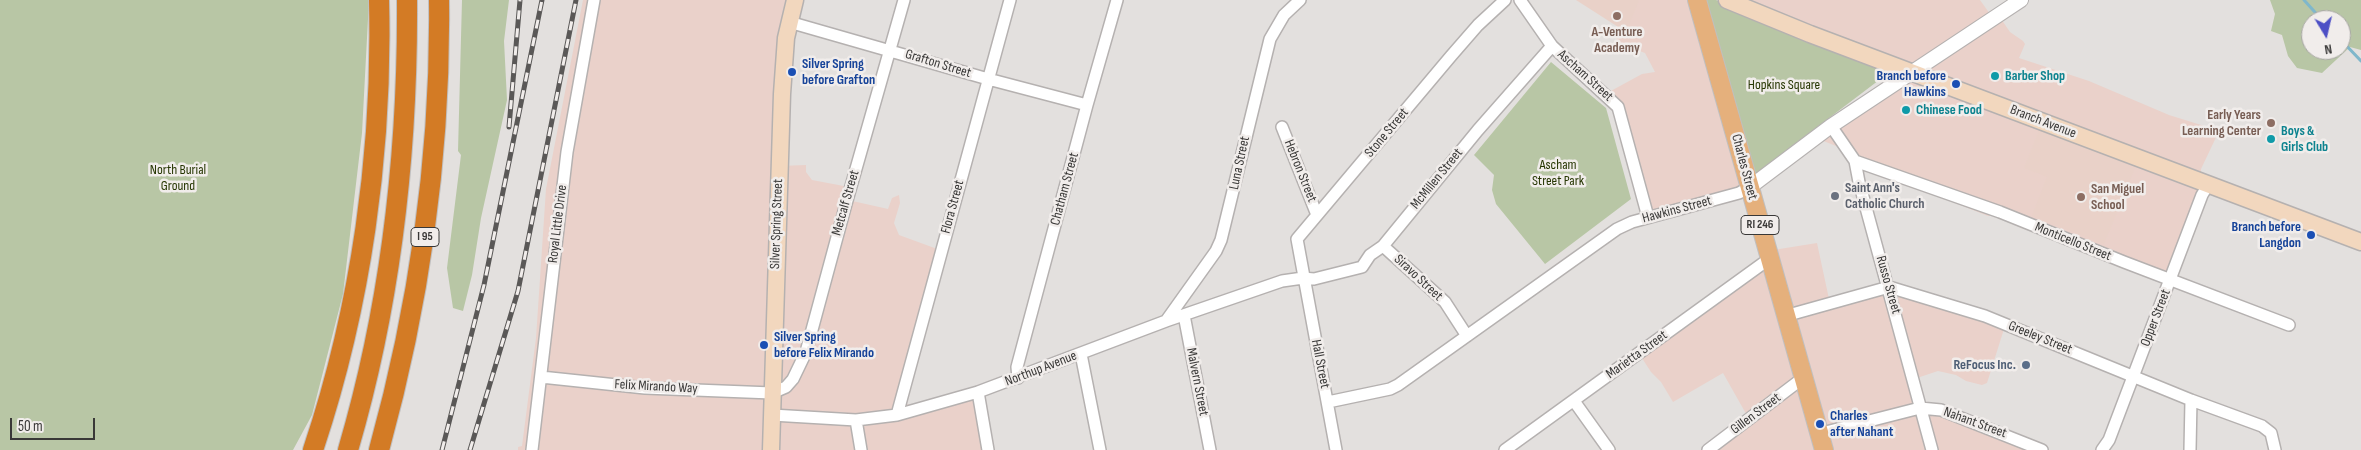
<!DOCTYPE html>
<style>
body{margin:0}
#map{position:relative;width:2361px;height:450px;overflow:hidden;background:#e3e0de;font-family:"Sofia Sans Condensed",sans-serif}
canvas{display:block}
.north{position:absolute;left:2301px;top:10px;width:50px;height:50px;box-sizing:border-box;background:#f1edeb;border:1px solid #a7a5a3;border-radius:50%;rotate:171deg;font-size:14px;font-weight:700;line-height:20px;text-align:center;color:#393837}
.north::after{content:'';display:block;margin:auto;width:18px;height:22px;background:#4d4fc5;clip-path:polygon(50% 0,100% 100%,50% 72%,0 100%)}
.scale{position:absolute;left:10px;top:418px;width:85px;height:22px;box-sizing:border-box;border:2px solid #393837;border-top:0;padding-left:6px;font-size:15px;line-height:18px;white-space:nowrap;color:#393837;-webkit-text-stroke:4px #f1edeb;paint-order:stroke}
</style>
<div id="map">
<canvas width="2361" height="450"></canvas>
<div class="north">N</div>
<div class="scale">50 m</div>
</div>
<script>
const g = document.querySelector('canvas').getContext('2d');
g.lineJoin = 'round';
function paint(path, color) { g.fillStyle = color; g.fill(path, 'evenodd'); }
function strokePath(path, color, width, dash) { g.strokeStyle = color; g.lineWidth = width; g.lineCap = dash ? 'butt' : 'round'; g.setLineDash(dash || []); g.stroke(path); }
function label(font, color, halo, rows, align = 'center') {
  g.font = font + ' "Sofia Sans Condensed",sans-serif'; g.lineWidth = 5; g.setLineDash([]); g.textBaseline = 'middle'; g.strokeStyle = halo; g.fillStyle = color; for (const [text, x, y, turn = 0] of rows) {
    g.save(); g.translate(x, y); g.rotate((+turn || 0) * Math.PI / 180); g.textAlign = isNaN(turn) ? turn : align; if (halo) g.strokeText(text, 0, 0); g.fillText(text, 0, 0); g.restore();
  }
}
paint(new Path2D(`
 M583 0H794L780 166 806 165V172L812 180 849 187 848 200 888 209 892 198 899 195 900 203 894 223 899 235 940 250 895 405 916 404 974 393 982 450H518V447L522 446 536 338 546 189Z
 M1630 0H1697L1750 189 1648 213 1609 92 1642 74 1655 72 1645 53 1618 43 1614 34Z
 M1733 0H1980L1990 14 1997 13 2010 32 2023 41 2025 44 2019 58 2089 81 2169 115 2214 129H2220L2201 169V182L2168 278 2005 213 1988 216 1859 165 1860 157 1856 154 1821 140 1905 70Z
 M1817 243 1829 299 1885 284 2004 329 1987 383 1982 385 1966 381 1956 375 1938 371 1914 379 1919 405 2039 450H1714L1749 419 1723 373 1673 402 1661 382 1651 372 1638 352 1766 258 1767 251Z`), '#ead1ca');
paint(new Path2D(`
 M1576 0H1639L1626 32Z
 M2040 128 2136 165 2104 244 2032 216 2047 177 2024 168Z`), '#e9d1c8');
paint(new Path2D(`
 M0 0H369L362 133 343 294 312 415 293 450H0Z
 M462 0H509L504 41 507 100 481 218 472 275 463 311 453 308 447 268 461 155 458 151Z
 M1706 0H1716L1891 71 1754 175Z
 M2270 0H2361V50L2350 47 2322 73 2297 68 2288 56 2282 35 2271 31 2275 14ZM2311 20H2341V50H2311Z
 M1551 62 1606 108 1631 199 1545 264 1496 204 1492 190 1494 175 1474 155Z`), '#b8c6a5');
strokePath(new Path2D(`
 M2304 0 2322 20
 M2341 40 2361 61`), '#7fb7cb', 3);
const minor = new Path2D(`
 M1520 0 1552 46 1618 107 1648 217
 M789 22 988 79 1087 105
 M1831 126 1855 161 1859 182 1932 450
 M1282 127 1317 215
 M1855 161 2000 212 2124 262 2289 325
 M1383 246 1445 302 1467 336
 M1184 315 1210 450
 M1785 316 1889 287 1985 316 2191 400 2262 426 2271 433 2275 450
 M1166 321 1216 251 1221 240 1270 39 1284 15 1300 0
 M1081 354 1100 450
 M541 377 645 388 772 393 786 387 793 379 806 352 846 204 904 0
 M1018 378 1017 367 1087 105 1117 0
 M978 392 988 450
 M1574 401 1609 450
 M1328 402 1390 389 1398 385 1617 229 1632 222 1739 193 1750 187
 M772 415 856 420 897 415 978 392 1166 321 1282 281 1303 278 1314 279 1362 267 1370 255 1383 246 1478 130 1552 46
 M897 415 1010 0
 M856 420 861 450
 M1818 434 1920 408 1941 410 2042 450
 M532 450 567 152 594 0
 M1336 450 1297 239 1451 56 1478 25 1505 0
 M1505 450 1769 259
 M1708 450 1803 378
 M2102 450 2109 440 2202 195 2208 185
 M2190 450 2191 400`);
const tertiary = new Path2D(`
 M1750 187 1831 126 2021 0`);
const secondary = new Path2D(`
 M1727 0 1810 34 2361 242
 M771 450 782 94 786 38 795 0`);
const primary = new Path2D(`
 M1697 0 1824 450`);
const motorway = new Path2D(`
 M313 450C361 307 383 151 379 0
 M348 450C391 304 408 152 407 0
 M379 450C420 302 441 153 439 0`);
strokePath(minor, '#b5b1b0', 14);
strokePath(tertiary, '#b5b1b0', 16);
strokePath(secondary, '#b5b1b0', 19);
strokePath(primary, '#c0bfbf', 20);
strokePath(motorway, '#c0bfbf', 22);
strokePath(minor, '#fff', 11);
strokePath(tertiary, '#fff', 14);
strokePath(secondary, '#f2d7be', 16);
strokePath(primary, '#e5b07c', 18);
strokePath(motorway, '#d37b25', 20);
const rail = new Path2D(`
 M509 127 520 0
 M442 450 484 285 542 0
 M470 450 518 291 576 0`);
strokePath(rail, '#5a5857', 5);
strokePath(rail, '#f1edeb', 3, [9]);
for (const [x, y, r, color] of [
 [1617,16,5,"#8d6e63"],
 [792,72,5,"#1a4fb4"],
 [1995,76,5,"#0f9aa8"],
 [1956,84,5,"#1a4fb4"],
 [1906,110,5,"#0f9aa8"],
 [2271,123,5,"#8d6e63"],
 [2271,139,5,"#0f9aa8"],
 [1835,196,5,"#6b7280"],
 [2081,197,5,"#8d6e63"],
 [2311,235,5,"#1a4fb4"],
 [764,345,5,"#1a4fb4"],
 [2026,365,5,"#5c6f8a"],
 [1820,424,5,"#1a4fb4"]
]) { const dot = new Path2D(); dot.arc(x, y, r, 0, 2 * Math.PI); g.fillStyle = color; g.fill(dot); strokePath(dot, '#f1edeb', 2); }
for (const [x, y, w] of [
 [1760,225,38],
 [425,237,28]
]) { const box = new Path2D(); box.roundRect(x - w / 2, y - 9.5, w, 19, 4); g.fillStyle = '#f1edeb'; g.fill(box); strokePath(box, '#393837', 1); }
label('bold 12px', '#393837', null, [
 ["RI 246",1760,225],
 ["I 95",425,237]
]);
label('bold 14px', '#785e54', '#f1edeb', [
 ["A-Venture",1617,32],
 ["Academy",1617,48],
 ["Early Years",2261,115,"right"],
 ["Learning Center",2261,131,"right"],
 ["San Miguel",2091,189,"left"],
 ["School",2091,205,"left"]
]);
label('bold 14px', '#164399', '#f1edeb', [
 ["Silver Spring",802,64],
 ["before Grafton",802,80],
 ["Branch before",1946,76,"right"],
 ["Hawkins",1946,92,"right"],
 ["Branch before",2301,227,"right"],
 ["Langdon",2301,243,"right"],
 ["Silver Spring",774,337],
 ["before Felix Mirando",774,353],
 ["Charles",1830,416],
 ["after Nahant",1830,432]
], 'left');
label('14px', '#393837', '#f1edeb', [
 ["Grafton Street",938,64,17],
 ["Ascham Street",1585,76,42],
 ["Branch Avenue",2043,122,21],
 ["Stone Street",1387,133,-50],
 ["Luna Street",1240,163,-78],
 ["Charles Street",1744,167,75],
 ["Hebron Street",1300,171,68],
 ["McMillen Street",1437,179,-51],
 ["Chatham Street",1065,189,-75],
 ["Metcalf Street",846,203,-74],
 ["Flora Street",953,207,-75],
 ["Hawkins Street",1677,210,-15],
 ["Royal Little Drive",558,224,-83],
 ["Silver Spring Street",777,224,-88],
 ["Monticello Street",2073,242,22],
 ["Siravo Street",1418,278,43],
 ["Russo Street",1888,285,74],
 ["Opper Street",2156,318,-69],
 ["Greeley Street",2040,338,22],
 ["Marietta Street",1637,355,-36],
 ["Hall Street",1320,364,79],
 ["Northup Avenue",1041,369,-21],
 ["Malvern Street",1197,382,79],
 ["Felix Mirando Way",656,387,3],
 ["Gillen Street",1756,414,-37],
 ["Nahant Street",1975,423,20]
]);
label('bold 14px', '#0d838f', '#f1edeb', [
 ["Barber Shop",2005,76],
 ["Chinese Food",1916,110],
 ["Boys &",2281,131],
 ["Girls Club",2281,147]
], 'left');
label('14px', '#263602', '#f1edeb', [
 ["Hopkins Square",1784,85],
 ["Ascham",1558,165],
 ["Street Park",1558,181],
 ["North Burial",178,170],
 ["Ground",178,186]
]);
label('bold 14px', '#5b616d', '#f1edeb', [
 ["Saint Ann's",1845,188],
 ["Catholic Church",1845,204]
], 'left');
label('bold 14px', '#4e5e75', '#f1edeb', [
 ["ReFocus Inc.",2016,365]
], 'right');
</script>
